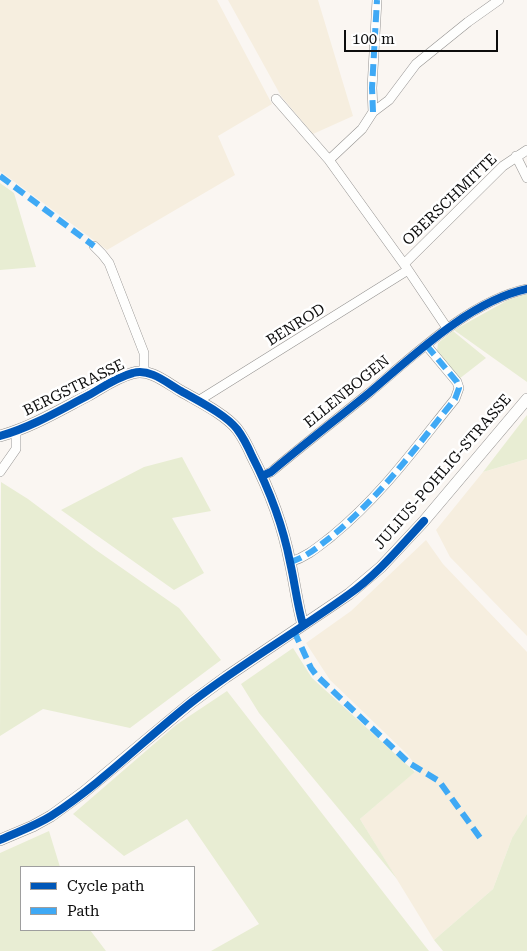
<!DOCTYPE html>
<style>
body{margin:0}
#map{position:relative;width:527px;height:951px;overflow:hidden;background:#faf6f2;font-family:"Roboto Serif",serif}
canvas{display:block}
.legend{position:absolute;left:20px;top:866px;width:175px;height:65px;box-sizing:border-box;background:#fff;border:1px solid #9e9e9e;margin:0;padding:6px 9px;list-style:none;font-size:15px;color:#0d0d0d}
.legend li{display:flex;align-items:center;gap:10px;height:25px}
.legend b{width:25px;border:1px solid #9e9e9e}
.scale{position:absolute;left:344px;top:30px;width:154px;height:22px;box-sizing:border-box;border:2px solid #0d0d0d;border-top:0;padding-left:6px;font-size:15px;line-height:18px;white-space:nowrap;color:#0d0d0d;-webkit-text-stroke:4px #fff;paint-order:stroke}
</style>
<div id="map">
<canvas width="527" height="951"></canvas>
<ul class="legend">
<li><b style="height:6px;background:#0057b8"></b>Cycle path</li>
<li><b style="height:6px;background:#3fa9f5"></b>Path</li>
</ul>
<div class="scale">100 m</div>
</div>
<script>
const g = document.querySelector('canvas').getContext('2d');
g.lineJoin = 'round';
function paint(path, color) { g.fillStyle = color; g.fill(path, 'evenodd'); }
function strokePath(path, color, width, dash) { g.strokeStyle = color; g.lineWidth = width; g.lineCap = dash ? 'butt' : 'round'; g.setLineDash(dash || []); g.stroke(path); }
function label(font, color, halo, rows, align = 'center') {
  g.font = font + ' "Roboto Serif",serif'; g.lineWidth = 5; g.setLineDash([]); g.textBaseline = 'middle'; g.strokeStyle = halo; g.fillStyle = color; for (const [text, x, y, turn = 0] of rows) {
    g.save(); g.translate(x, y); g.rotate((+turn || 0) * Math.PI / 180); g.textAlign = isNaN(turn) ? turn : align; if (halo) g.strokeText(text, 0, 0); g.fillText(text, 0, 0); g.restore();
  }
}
paint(new Path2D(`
 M0 0H217L272 104 218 136 235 175 107 250 0 171Z
 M228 0H318L353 116 313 134 281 96Z
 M527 459V636L450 557 436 530 483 472Z
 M426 540 443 564 527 652V814L512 838 493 889 434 940 360 819 418 769 408 755 330 680 306 643 351 611Z`), '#f6eedf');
paint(new Path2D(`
 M0 183 14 193 36 267 0 270Z
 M527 294V382L454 330 508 300Z
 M453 331 486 358 459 379 437 351 438 343Z
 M527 415V459L483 472Z
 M182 457 211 511 172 518 204 573 174 590 61 510 144 467Z
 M1 482 28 499 96 550 179 608 221 660 130 728 43 709 0 736Z
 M293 648 312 678 415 772 360 819 397 879 259 713 241 684Z
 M227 691 425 946 429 951H211L259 924 187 819 124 856 73 814 176 725Z
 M527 814V951H443L434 940 493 889 512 838Z
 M49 831 60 867H21V930H90L106 951H0V853Z`), '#e8edd3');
const minor = new Path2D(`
 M276 99 329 160 404 264 447 328
 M373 112 372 88 377 0
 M516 156 527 178
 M329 160 362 129 373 112 389 100 416 64 468 22 499 0
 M94 246 102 254 109 263 144 353V372
 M404 264 503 166 527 150
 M198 401 408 270
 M0 472 16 449V432
 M262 476 271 472C303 445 337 419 369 393 413 356 470 301 527 289
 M290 562C307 557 319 546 332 536 381 496 416 447 455 399L459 388 457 382 427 346`);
const tertiary = new Path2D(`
 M0 436C32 427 60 410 89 395 103 387 117 377 133 373 150 368 167 383 181 391 198 401 225 414 237 429 243 437 248 447 252 456 269 489 283 526 290 562 295 584 297 604 303 625
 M0 840 33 826 51 816 84 792 192 702 226 677 349 594 381 567 424 521 527 399`);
strokePath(minor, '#949290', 10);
strokePath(tertiary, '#949290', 12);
strokePath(minor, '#fefefd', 9);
strokePath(tertiary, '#fefefd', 11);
strokePath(new Path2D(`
 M373 112 372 88 377 0
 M0 176 94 246
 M290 562C307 557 319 546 332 536 381 496 416 447 455 399L459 388 457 382 427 346
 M294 631 311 668 317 676 409 763 439 781 481 839`), '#3fa9f5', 6, [12, 6]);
strokePath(new Path2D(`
 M0 436C32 427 60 410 89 395 103 387 117 377 133 373 150 368 167 383 181 391 198 401 225 414 237 429 243 437 248 447 252 456 269 489 283 526 290 562 295 584 297 604 303 625
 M262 476 271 472C303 445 337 419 369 393 413 356 470 301 527 289
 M0 840C17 832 35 826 51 816 102 783 145 739 192 702 242 663 297 632 348 595 377 575 400 547 424 521`), '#0057b8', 8);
label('15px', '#0d0d0d', '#fff', [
 ["OBERSCHMITTE",450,200,-44],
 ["BENROD",296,325,-32],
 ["BERGSTRASSE",74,388,-26],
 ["ELLENBOGEN",347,392,-39],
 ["JULIUS-POHLIG-STRASSE",443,472,-49]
]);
</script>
